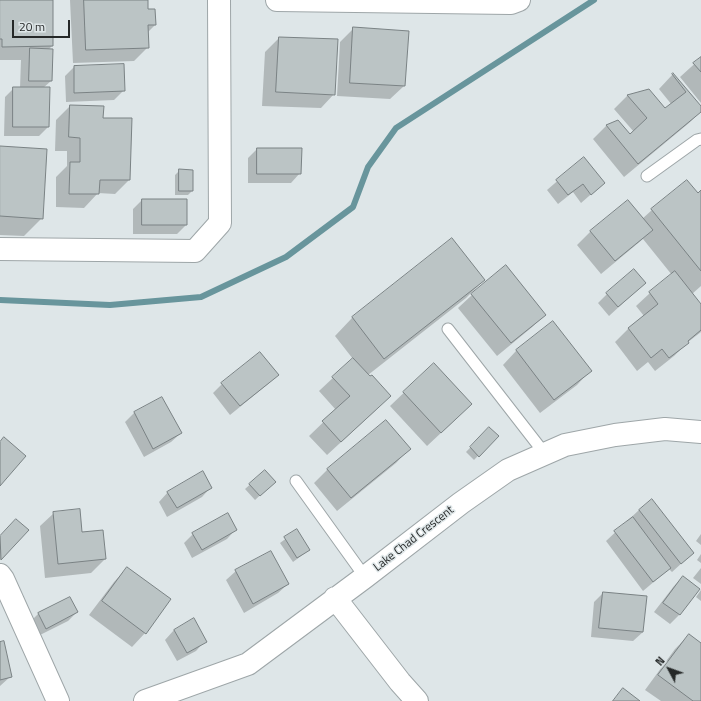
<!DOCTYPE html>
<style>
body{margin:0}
#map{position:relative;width:701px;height:701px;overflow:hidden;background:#dee6e8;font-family:"Titillium Web",sans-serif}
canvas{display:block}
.north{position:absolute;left:649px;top:649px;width:40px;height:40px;-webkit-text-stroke:3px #dee6e8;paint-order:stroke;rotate:311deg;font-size:11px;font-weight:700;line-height:16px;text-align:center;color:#252828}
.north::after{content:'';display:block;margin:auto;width:14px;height:18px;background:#252828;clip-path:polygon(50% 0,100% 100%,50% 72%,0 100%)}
.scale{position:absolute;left:12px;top:20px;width:58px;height:18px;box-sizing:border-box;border:2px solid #252828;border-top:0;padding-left:5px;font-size:12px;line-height:14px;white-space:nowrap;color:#252828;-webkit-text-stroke:3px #dee6e8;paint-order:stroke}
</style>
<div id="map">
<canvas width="701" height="701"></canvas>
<div class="north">N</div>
<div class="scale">20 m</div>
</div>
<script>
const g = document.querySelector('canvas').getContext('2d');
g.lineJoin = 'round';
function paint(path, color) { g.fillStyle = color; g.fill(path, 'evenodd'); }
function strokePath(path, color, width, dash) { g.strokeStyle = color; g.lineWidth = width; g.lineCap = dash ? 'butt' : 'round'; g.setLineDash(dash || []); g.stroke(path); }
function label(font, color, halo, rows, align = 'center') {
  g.font = font + ' "Titillium Web",sans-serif'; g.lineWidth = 3; g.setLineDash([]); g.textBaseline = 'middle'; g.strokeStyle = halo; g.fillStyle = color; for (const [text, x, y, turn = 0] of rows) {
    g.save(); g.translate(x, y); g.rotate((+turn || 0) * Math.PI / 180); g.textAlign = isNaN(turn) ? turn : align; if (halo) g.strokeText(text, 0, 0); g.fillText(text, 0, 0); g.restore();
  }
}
paint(new Path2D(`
 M0 0H52V46L48 50 51 81 43 88 48 127 39 136H4L5 97 14 88H20L21 60H0Z
 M70 0H147V10L155 25 148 32V47L134 61 73 63Z
 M354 28 404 86 390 99 337 96 340 42Z
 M279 38 334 94 321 108 262 106 265 52Z
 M701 58V103L680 77Z
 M74 67 124 90 114 100 66 102 65 76Z
 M673 74 701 108V111L689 123 624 177 593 139 606 126 617 121 630 135 634 132 614 109 627 96 649 90 665 110 672 105 659 89Z
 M70 106 102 119 129 180 115 194 98 193 84 208 56 207V177L67 166V151H55L56 120Z
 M0 147 42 218 24 236 0 235Z
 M257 149 300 173 291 183H248V158Z
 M584 158 604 183 581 203 573 192 558 204 547 190Z
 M180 170 192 191 188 195H175V175Z
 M701 191V286L692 294 701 306V332L688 342 674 356 655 371 648 362 637 371 615 342 628 329 644 316 636 306 650 293 672 275 643 239 601 274 577 245 591 231 642 219 652 210 697 194Z
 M142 200 186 225 177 234H133V209Z
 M452 239 484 280 466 298 368 375 376 410 327 455 309 436 336 410 319 391 353 359 335 336 352 318Z
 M645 283 609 316 598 303 607 294Z
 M472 295 545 315 531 328 497 356 458 308Z
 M553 322 590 371 577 385 540 413 503 365 516 351Z
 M260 353 277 375 268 384 230 415 213 393 222 384Z
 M434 364 457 418 427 446 390 406Z
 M161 398 181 433 171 442 144 457 125 422 134 413Z
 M386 421 409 449 396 463 337 511 314 483 327 470Z
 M489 428 497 436 474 460 466 452Z
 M265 471 270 486 255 500 245 489Z
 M211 487 202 497 167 517 159 502 168 492Z
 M639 510 693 553 672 572 669 569 643 591 606 541Z
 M54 513 81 533 105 559 91 573 45 578 40 526Z
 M16 520 27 531 0 560V537Z
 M236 529 227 539 192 558 184 543 193 534Z
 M296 531 309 550 293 562 280 543Z
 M701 534V545L696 541Z
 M701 554V563L697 560Z
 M127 568 145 633 132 647 89 615 114 582Z
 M701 568V584L693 578Z
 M236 571 288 584 278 593 244 613 226 580Z
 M683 577 698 589 679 615 670 624 654 612 674 586Z
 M701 590V601L696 597Z
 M603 593 643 632 633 641 591 637 594 602Z
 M70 598 77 612 68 621 36 637 29 623 38 614Z
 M174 630 205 641 196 651 177 661 165 640Z
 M689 635 700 644 701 643V701H661L645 690 675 649Z
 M0 643 11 676 0 686Z`), '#0003');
strokePath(new Path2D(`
 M0 300 110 305 201 297 286 257 353 207 368 167 396 128 594 0`), '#68959c', 6);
const building = new Path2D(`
 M0 0H53V46L2 47V39H0Z
 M84 0H148V9H155L156 25H148L149 48 86 50Z
 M353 27 409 31 405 86 350 83Z
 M279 37 338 39 335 95 276 92Z
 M30 48 53 49 52 81H29Z
 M701 57V72L693 63Z
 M124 64 125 91 74 93V66Z
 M673 73 701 106V112L638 164 606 125 618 120 630 134 647 118 627 95 649 89 665 108 686 92 672 74Z
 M13 87H50L49 127H13Z
 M70 105 104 106 103 118H132L130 180H100L99 194H69L70 162H80V138L69 137Z
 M0 146 47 149 43 219 0 216Z
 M257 148H302L301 174H257Z
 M584 157 605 183 591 195 583 184 568 195 556 180Z
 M179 169 193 170V191H179Z
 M687 180 698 193 701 190V271L651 209Z
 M142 199H187V225H142Z
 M628 200 653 230 615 261 590 231Z
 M452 238 485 280 384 359 352 317Z
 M506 265 546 315 511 343 471 294Z
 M634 269 646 283 618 307 606 293Z
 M675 271 701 304V330L688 341 689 343 669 358 662 349 651 358 628 328 658 304 649 292Z
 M553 321 592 371 554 400 516 350Z
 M260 352 279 375 240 406 221 383Z
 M353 358 370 376 372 375 391 396 341 442 322 421 350 396 332 377Z
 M434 363 472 404 441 433 403 392Z
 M162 397 182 433 153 449 134 412Z
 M386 420 411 449 351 498 327 469Z
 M489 427 499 436 479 457 470 447Z
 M4 437 26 456 0 486V442Z
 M265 470 276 482 260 496 249 484Z
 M203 471 212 488 177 508 167 492Z
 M652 499 694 553 681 564 639 510Z
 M80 509 82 532 103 530 106 559 58 564 53 512Z
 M228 513 237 530 202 550 192 533Z
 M633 517 671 568 653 582 614 531Z
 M16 519 29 530 1 560 0 536Z
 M297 529 310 550 297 558 284 537Z
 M271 551 289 584 253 604 235 570Z
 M127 567 171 599 146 634 102 601Z
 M683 576 700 589 680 615 663 603Z
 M603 592 647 596 643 632 599 628Z
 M70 597 78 612 46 629 38 613Z
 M194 618 207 642 187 653 174 630Z
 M689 634 701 643V701H693L658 675Z
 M4 641 12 677 0 680V642Z
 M623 688 640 701H613Z`);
paint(building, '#bbc4c5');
strokePath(building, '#7a8284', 1);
const service = new Path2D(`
 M647 176 697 140 701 139
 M448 329 545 454
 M296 481 365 577`);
const minor = new Path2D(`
 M277 0 511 3 519 0
 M0 249 195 251 220 223 219 0
 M0 575 3 579 58 701
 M335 598 400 682 417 701
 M145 701 248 664 365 577 461 503 508 470 565 445 615 435 665 429 701 432`);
strokePath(service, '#9ea6a8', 13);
strokePath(minor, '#9ea6a8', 24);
strokePath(service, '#fff', 11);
strokePath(minor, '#fff', 22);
label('12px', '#252828', '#dee6e8', [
 ["Lake Chad Crescent",414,539,-38]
]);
</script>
